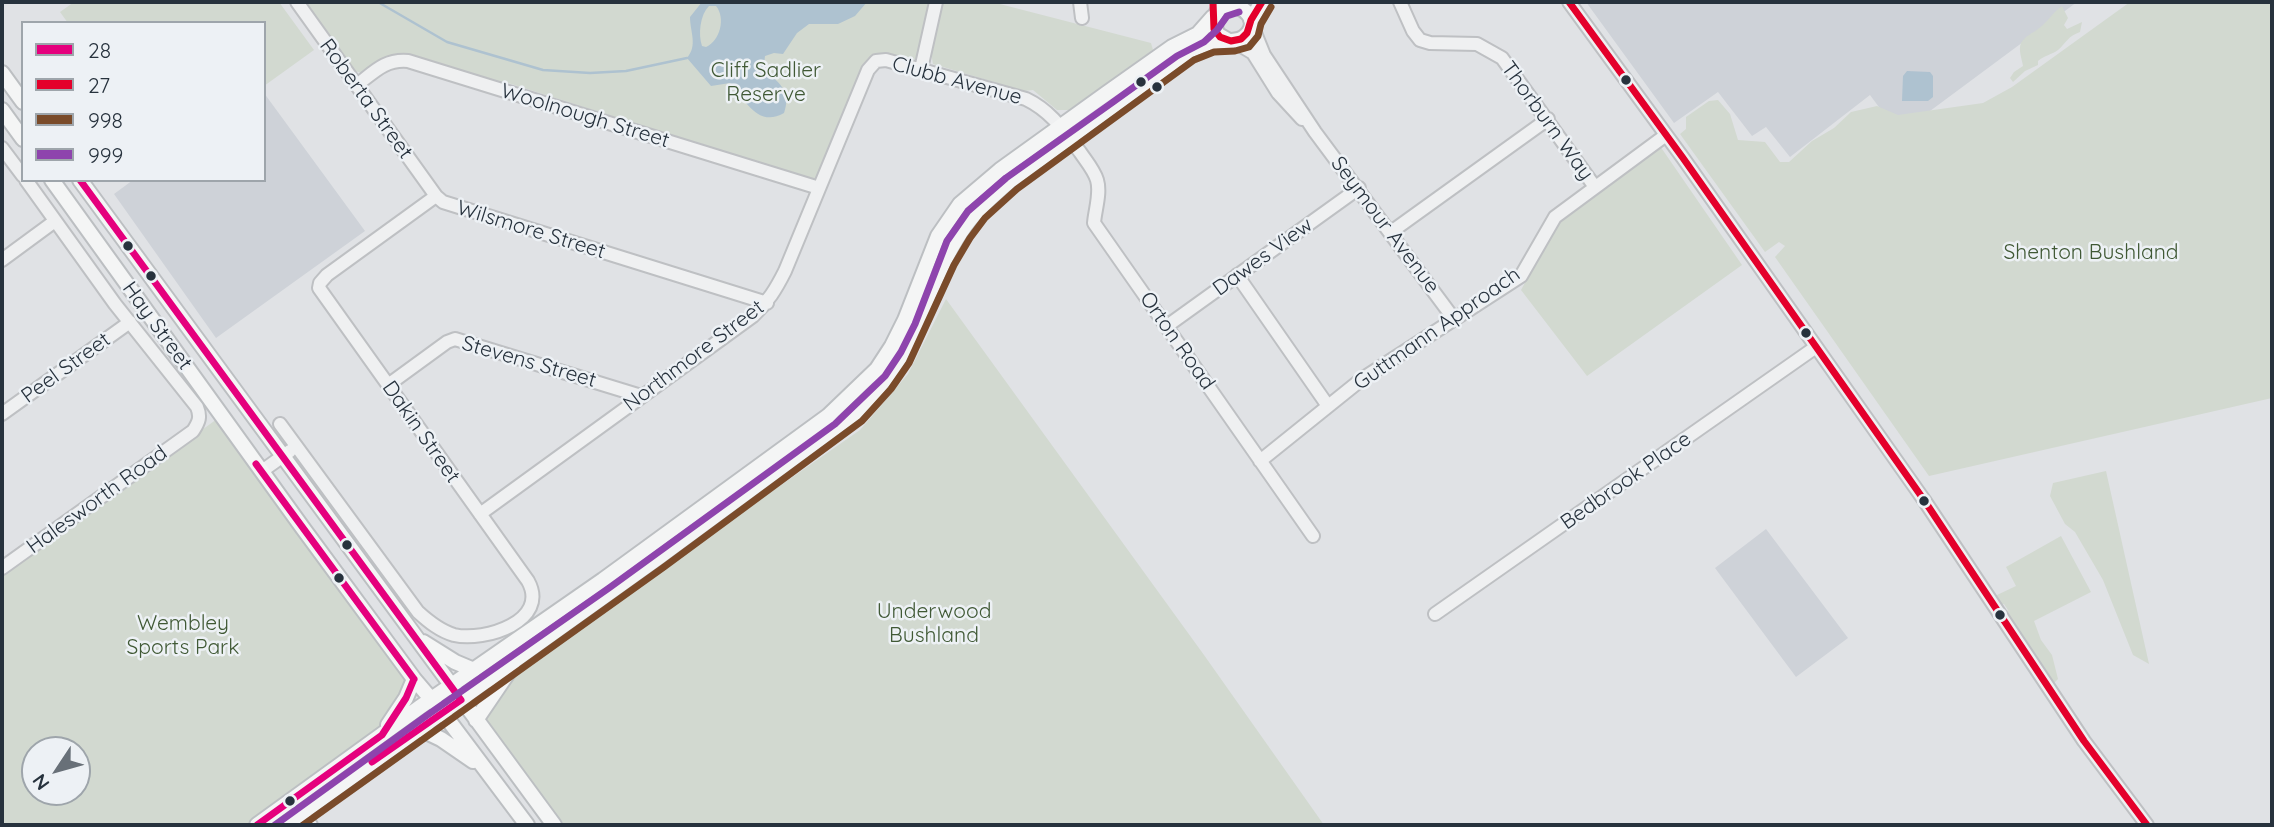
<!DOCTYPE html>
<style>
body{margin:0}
#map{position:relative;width:2274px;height:827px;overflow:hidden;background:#e0e2e5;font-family:Quicksand,sans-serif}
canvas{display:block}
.frame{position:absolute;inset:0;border:4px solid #27323d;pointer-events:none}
.legend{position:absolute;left:21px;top:21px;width:245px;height:161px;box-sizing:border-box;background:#edf1f5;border:2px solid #9ea5ab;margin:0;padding:9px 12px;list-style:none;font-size:21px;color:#27323d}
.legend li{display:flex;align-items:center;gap:14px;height:35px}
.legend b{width:35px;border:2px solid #9ea5ab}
.north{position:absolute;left:21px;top:736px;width:70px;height:70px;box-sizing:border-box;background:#edf1f5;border:2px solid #9ea5ab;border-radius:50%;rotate:234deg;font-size:19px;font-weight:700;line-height:28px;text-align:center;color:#27323d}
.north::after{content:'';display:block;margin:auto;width:24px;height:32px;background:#687078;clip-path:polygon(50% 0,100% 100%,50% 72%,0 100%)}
</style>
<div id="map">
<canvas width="2274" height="827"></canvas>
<div class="frame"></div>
<ul class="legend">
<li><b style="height:9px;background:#e5007d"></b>28</li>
<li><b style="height:9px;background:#e4002b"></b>27</li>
<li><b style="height:9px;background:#7a4b2a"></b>998</li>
<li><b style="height:9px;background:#8e44ad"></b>999</li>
</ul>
<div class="north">N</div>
</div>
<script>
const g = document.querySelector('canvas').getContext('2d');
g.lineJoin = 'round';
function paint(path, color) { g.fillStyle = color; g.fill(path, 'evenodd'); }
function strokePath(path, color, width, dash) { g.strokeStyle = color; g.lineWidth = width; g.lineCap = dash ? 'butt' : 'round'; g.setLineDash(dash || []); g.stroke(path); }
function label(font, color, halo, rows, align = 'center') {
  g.font = font + ' Quicksand,sans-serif'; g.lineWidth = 5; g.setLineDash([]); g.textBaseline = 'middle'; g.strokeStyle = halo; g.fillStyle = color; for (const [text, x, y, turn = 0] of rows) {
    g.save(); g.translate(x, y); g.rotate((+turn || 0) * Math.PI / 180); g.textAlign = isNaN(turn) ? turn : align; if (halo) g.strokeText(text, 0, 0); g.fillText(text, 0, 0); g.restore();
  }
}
paint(new Path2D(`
 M1586 2H2077L1899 134 1870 95 1790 157 1766 127 1752 136 1718 92 1674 123Z
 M264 93 365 231 216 338 114 194 133 180H264Z
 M1766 529 1848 638 1796 677 1715 568Z`), '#ced2d8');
paint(new Path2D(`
 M74 2H279L314 50 264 86V23H68L60 12Z
 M302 2H931L917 58C901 67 884 47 869 58L820 175 814 180 655 133 650 128 508 83 498 85 406 56 394 55 362 73 354 71Z
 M942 2H992L1151 43 1153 50 1069 110H1057L1033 90 1024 91 933 64 931 53Z
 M2130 2H2272V398L1929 476 1775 257 1785 246 1779 242 1765 252 1680 134 1686 129V117L1709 101 1718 100 1730 114 1738 140 1765 142 1780 162H1789L1812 141 1834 128 1851 112 1877 106 1898 115 1983 103 2012 87Z
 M2062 6 2068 18 2064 25 2067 29 2082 22 2080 32C2068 36 2066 43 2058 50 2051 55 2045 55 2038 61V65L2025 71 2013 82 2010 78 2014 72 2023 66C2022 59 2018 50 2021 43 2025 36 2033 33 2038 29 2047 23 2053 12 2062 6Z
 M1660 146 1742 265 1587 376 1521 290 1557 223Z
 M946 299 1204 655 1324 825H564L486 720 488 709 519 668 860 430 908 374Z
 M217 419 405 676 408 685 381 728 248 825H2V575ZM35 750H77V792H35Z
 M2106 471 2149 664 2133 655 2103 580 2075 532 2065 524 2050 496 2053 483Z
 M2061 536 2091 592 2034 621 2041 640 2052 655 2058 679 2053 684 2005 612 2008 610 2004 604 2000 605 1996 598 1997 595 2016 586 2006 567Z`), '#d2d9d0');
paint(new Path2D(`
 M702 2H867L855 16 838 24H809L797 33 783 54 774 53 765 56 764 64 765 73C781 81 791 94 784 113 758 128 746 101 730 83L711 86 687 58C698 45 690 32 690 17ZM709 6H716C726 18 720 41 706 47L702 46C698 34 700 15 709 6Z
 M1907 71 1930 72 1933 76V97L1928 101H1902L1903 76Z`), '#aec2d0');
strokePath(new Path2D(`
 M378 2 447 42 543 70 590 73 626 71 687 58`), '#aec2d0', 2.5);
const minor = new Path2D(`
 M297 2 436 196 443 202 767 303
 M1080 2 1082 18
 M1400 2 1413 31 1420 40 1430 43 1477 44 1502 58 1595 187
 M1569 2 1683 158 1924 500 2084 741 2147 825
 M1251 23 1264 55 1315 132 1454 319
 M1233 41 1253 53 1278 93 1302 119
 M921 69 936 2
 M357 85C374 72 385 59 408 61L819 188
 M2 148 23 176
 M1391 232 1548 119
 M2 260 55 221
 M1237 275 1328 406
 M1167 326 1359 188
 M388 385 447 342 455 339 641 396
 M2 414 130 322
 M280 424 418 612C429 622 440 631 454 635 485 642 550 621 528 581L319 288 320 283 327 275 436 196
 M1260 461 1362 379 1521 276 1555 217 1666 135
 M262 471 290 451
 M480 514 753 316C768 302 776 289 785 271L868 70 876 61 886 60 1026 99C1051 111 1064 131 1080 152 1086 161 1094 170 1097 180 1101 193 1095 210 1094 223L1313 536
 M2 568 193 431C199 422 201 417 197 407L115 304 26 180
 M1435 614 1816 347
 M302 813 311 825`);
const major = new Path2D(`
 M1251 20 1262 2
 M2 73 23 102
 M2 110 23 139
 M52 180 302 527 414 679 443 713 527 825
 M80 180 554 825
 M423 642 455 662 474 670
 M476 720 512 667
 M388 725 406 698 414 679
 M420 729 441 739 473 761
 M257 825 420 707 603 580 828 416 877 369 892 346 905 320 938 236 960 204 1000 170 1107 93 1172 47 1198 34 1213 17
 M285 825 658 558 855 413C874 393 893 373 905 349 925 310 937 268 961 232 974 212 992 197 1010 181L1189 51C1198 47 1206 43 1216 42 1225 40 1235 43 1243 38 1264 23 1244 0 1220 7L1213 19 1217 34 1229 41`);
strokePath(minor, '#bec0c3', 16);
strokePath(major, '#bcbfc2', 18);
strokePath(minor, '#eff0f1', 12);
strokePath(major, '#f4f5f5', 14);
strokePath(new Path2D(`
 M80 180 461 700
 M256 464 414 679
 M372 762 461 700
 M257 825 382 735 406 698 414 679`), '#e5007d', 7);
strokePath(new Path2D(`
 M1213 2 1214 29 1220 37 1231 41 1241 39 1247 33 1251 20 1262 2
 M1569 2 1683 158 1924 500 2084 741 2147 825`), '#e4002b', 7);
strokePath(new Path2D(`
 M303 825 664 567 862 421 891 389 909 363 954 265 970 238 985 218 1017 189 1194 60 1214 52 1235 51 1249 47 1258 36 1261 24 1271 7`), '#7a4b2a', 7);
strokePath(new Path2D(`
 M275 825 426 716 609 588 835 424 885 376 901 352 915 324 947 241 968 211 1006 178 1113 102 1177 56 1204 42 1217 30 1227 16 1239 12`), '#8e44ad', 7);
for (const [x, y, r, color] of [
 [1626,80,6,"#27323d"],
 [1141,82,6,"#27323d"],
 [1157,87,6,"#27323d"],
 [128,246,6,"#27323d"],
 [151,276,6,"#27323d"],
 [1806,333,6,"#27323d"],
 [1924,501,6,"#27323d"],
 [347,545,6,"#27323d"],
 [339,578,6,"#27323d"],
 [2000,615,6,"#27323d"],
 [290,801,6,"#27323d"]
]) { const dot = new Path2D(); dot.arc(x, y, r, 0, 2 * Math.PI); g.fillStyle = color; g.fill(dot); strokePath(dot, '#edf1f5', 2.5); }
label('21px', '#405935', '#edf1f5', [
 ["Cliff Sadlier",766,71],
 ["Reserve",766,95],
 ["Shenton Bushland",2091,253],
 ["Underwood",934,612],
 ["Bushland",934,636],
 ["Wembley",183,624],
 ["Sports Park",183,648]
]);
label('21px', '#27323d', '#edf1f5', [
 ["Clubb Avenue",957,81,15],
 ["Roberta Street",366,99,54],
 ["Woolnough Street",585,116,17],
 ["Thorburn Way",1547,121,54],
 ["Seymour Avenue",1385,225,53],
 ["Wilsmore Street",531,230,17],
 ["Dawes View",1263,257,-36],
 ["Hay Street",157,326,54],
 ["Guttmann Approach",1437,329,-35],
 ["Orton Road",1177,341,55],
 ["Northmore Street",694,356,-37],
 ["Stevens Street",529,362,16],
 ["Peel Street",66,368,-36],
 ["Dakin Street",421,432,55],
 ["Bedbrook Place",1626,481,-35],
 ["Halesworth Road",97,500,-36]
]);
</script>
